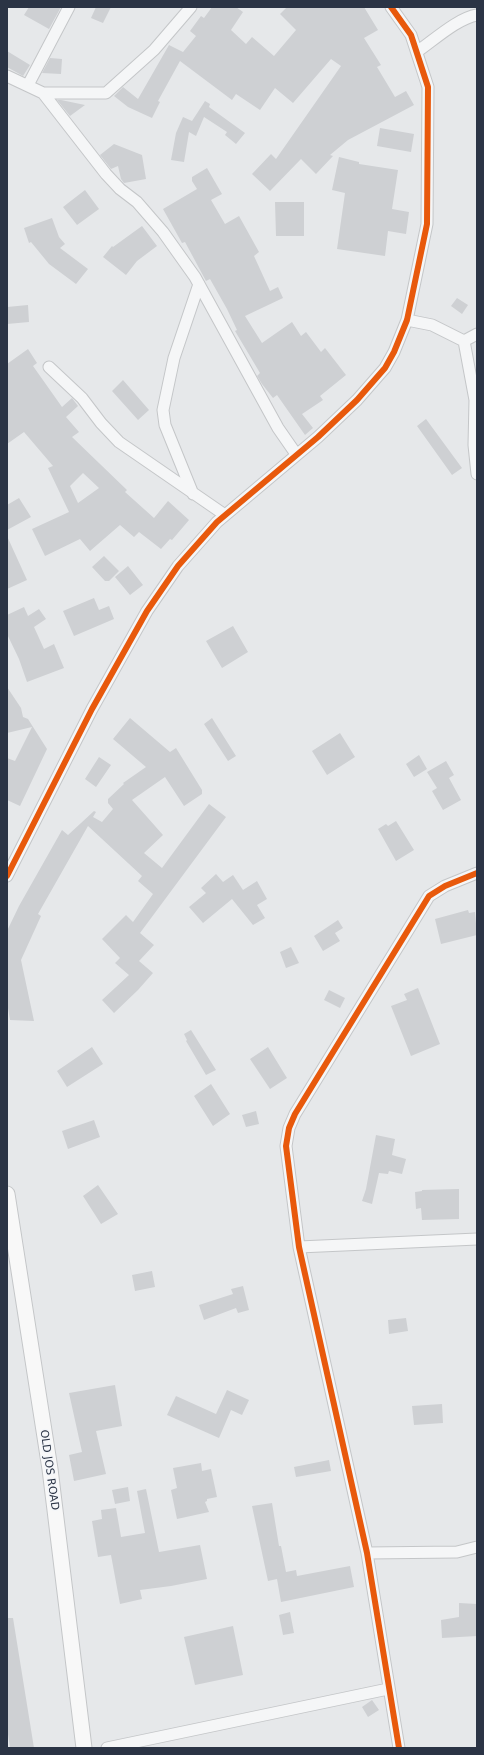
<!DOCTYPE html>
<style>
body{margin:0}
#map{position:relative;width:484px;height:1755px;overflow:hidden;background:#e6e8ea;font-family:"DejaVu Sans",sans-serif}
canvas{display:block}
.frame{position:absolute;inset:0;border:8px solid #2b3445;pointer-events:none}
</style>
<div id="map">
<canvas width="484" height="1755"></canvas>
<div class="frame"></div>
</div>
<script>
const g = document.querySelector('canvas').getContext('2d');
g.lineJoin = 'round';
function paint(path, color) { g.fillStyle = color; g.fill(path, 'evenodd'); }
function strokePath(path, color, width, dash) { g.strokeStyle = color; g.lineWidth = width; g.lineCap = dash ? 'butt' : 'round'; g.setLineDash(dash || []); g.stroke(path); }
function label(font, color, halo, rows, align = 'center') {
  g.font = font + ' "DejaVu Sans",sans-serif'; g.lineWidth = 3; g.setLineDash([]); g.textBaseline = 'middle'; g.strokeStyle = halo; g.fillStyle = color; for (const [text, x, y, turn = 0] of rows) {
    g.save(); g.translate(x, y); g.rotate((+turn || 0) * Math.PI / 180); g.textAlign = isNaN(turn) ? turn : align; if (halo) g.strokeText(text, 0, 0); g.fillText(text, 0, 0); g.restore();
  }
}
paint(new Path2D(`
 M29 7H61L49 29 24 15Z
 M96 7H111L103 23 91 18Z
 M212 7H236L243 12 231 30 246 44 252 37 274 56 296 30 280 14 287 7H364L378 30 364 38 381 65 377 67 395 97 406 91 414 105 348 140 330 155 333 156 316 174 301 159 270 191 252 174 271 154 276 159 341 66 331 59 293 103 275 88 260 110 236 94 232 100 180 61 158 101 160 102 152 118 128 107 114 96 123 87 138 99 169 45 183 52 196 36 190 31 201 16 204 18Z
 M7 51 30 65 23 76 7 67Z
 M50 58 62 59 61 74 42 73Z
 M57 100H61L85 105 70 116Z
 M205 101 210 104 209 107 245 133 236 144 225 135 227 132 204 117 196 136 189 132 184 162 171 160 176 133 183 117 192 121Z
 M380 128 414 134 411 152 377 146Z
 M114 144 142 155 146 179 124 183 121 179 118 166 111 169 100 155Z
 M339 157 359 162V164L398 170 392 209 409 212 406 234 388 231 385 256 337 249 345 193 332 190Z
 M207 168 222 194 211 200 225 224 239 216 259 252 254 256 270 291 278 287 283 298 245 316 262 343 292 322 301 336 306 332 321 352 325 348 346 375 320 396 323 400 302 414 313 428 305 435 277 395 273 398 262 384 257 376 260 373 235 331 237 330 227 309 210 279 206 281 185 242 182 243 163 209 197 189 192 181V177Z
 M85 190 99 209 77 225 63 207Z
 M275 202H304V236H276Z
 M52 218 59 237 65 244 60 248 88 269 76 284 49 264 31 242 29 243 24 228Z
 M142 226 157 246 137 261 126 275 103 257 112 246 113 247Z
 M457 298 468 305 462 314 451 306Z
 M28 305 29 322 7 324V307Z
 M28 349 37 363 33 366 62 407 72 398 78 406 66 417 79 432 72 437 127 490 125 492 154 518 168 501 189 520 172 540 170 539 161 549 139 532 134 537 120 525 90 551 80 539 45 556 32 529 69 512 48 468 53 466 24 432 7 444V364ZM83 473 99 488 78 503 70 486Z
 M123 380 149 410 138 420 112 391Z
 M426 419 462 468 452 475 417 426Z
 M19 498 31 517 7 530V505Z
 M7 536 27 580 7 589Z
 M104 556 119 571 109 581H105L92 567Z
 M128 566 143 585 130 595 115 577Z
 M94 598 99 610 109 606 114 619 74 636 63 611Z
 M24 607 28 616 39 609 46 619 34 627 44 649 54 644 64 668 27 682 19 659 7 634V615Z
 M233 626 248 652 222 668 206 641Z
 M7 687 21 708 23 717 28 719 47 749 20 806 7 800V758L15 761 32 727 7 733Z
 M130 718 170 752 176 748 202 790V794L184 806 165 777 132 800 163 835 144 853 162 868 209 804 226 817 140 933 154 945 139 961 153 973 138 990 114 1013 102 1000 129 975 115 963 120 958 102 939 126 915 133 922 153 894 138 881 142 876 88 826 38 914 41 916 21 960 34 1021 10 1020 7 1002V931L19 906 62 830 68 835 94 811 96 812 93 817 102 822 113 809 108 803V799L124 784 123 783 146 767 113 739Z
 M212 718 236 756 228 761 204 724Z
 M340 733 355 757 327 775 312 751Z
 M419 755 427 769 414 777 406 764Z
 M99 757 111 765 96 787 85 779Z
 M446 761 454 775 449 778 461 800 443 810 432 791 437 788 427 772Z
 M396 821 414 850 396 861 378 829 386 824 388 826Z
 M216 874 223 882 233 875 243 890 257 881 267 899 257 905 265 918 253 925 232 899 203 923 189 907 206 893 201 888Z
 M468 910 469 913 475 912 477 935 441 944 435 919Z
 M338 920 343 928 335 933 340 941 323 951 314 936Z
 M291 947 299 963 286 968 280 952Z
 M418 988 440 1044 411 1056 391 1006 407 1000 404 994Z
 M329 990 345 998 340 1008 324 1000Z
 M191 1030 216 1070 206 1075 186 1041 187 1040 184 1034Z
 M92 1047 103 1064 67 1087 57 1071Z
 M268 1047 287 1078 270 1089 250 1059Z
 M211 1084 230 1114 213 1126 194 1096Z
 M256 1111 259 1124 246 1127 242 1115Z
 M94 1120 100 1137 68 1149 62 1131Z
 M376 1135 395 1139 392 1155 406 1159 402 1174 389 1171 388 1174 379 1173 372 1204 362 1201 366 1189Z
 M98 1185 118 1214 101 1224 83 1196Z
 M459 1189V1219L422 1220 421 1208 416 1209 415 1192 422 1191V1190Z
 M152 1271 155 1287 135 1291 132 1275Z
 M243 1286 249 1310 238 1313 236 1308 204 1320 199 1305 233 1294 231 1289Z
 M406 1318 408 1331 389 1334 388 1320Z
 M115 1385 122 1426 96 1431 106 1474 74 1481 69 1455 82 1452 69 1393Z
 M227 1390 249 1400 242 1415 231 1410 219 1438 167 1415 176 1396 216 1414Z
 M442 1404 443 1423 414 1425 412 1406Z
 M329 1460 331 1471 296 1477 294 1467Z
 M201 1463 202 1471 211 1469 217 1497 207 1499V1501L205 1502 209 1512 177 1519 171 1490 177 1488 173 1468Z
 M128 1487 130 1501 115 1504 112 1490Z
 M146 1489 159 1552 200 1545 207 1579 171 1586 140 1590 142 1599 120 1604 111 1555 98 1557 92 1521 102 1519 101 1510 116 1508 121 1537 145 1533 137 1491Z
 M272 1503 279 1546H281L286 1572 296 1570 297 1576 350 1566 354 1587 281 1602 277 1579 268 1581 252 1506Z
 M459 1603 477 1604V1636L442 1638 441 1620 459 1617Z
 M290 1612 294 1633 283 1635 279 1615Z
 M7 1618H13L34 1748H10L7 1727Z
 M233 1626 243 1675 195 1685 184 1637Z
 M372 1700 379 1710 368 1717 362 1707Z`), '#ced0d3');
const street = new Path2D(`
 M418 51C434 40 458 18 477 15
 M7 76 43 93 106 174 120 189 137 202 163 232 195 277 278 428 296 454
 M28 85 69 7
 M43 93H106L154 50 191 7
 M407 320 432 325 464 341 475 400 474 445 477 474
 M464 341 477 334
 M49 367 82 398 101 423 119 442 225 515
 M193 494 165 425 163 410 174 358 199 284
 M7 876 92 709 147 611 178 566 217 522 318 437 357 400 385 368 394 352 407 320 427 224 428 87 411 35 391 7
 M299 1247 477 1239
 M367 1553 457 1552 477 1547
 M107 1748 388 1689
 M399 1748 367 1553 299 1247 286 1146 289 1128 295 1114 429 896 445 886 477 873`);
const secondary = new Path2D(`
 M7 1194 50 1469 84 1748`);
strokePath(street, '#c4c6c8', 13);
strokePath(secondary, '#c4c6c8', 17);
strokePath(street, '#f5f6f7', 11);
strokePath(secondary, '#f8f8f8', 15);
strokePath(new Path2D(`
 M7 876 92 709 147 611 178 566 217 522 318 437 357 400 385 368 394 352 407 320 427 224 428 87 411 35 391 7
 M399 1748 367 1553 299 1247 286 1146 289 1128 295 1114 429 896 445 886 477 873`), '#e8590c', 6);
label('11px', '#2b3445', '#f4f6f9', [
 ["OLD JOS ROAD",49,1470,82]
]);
</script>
